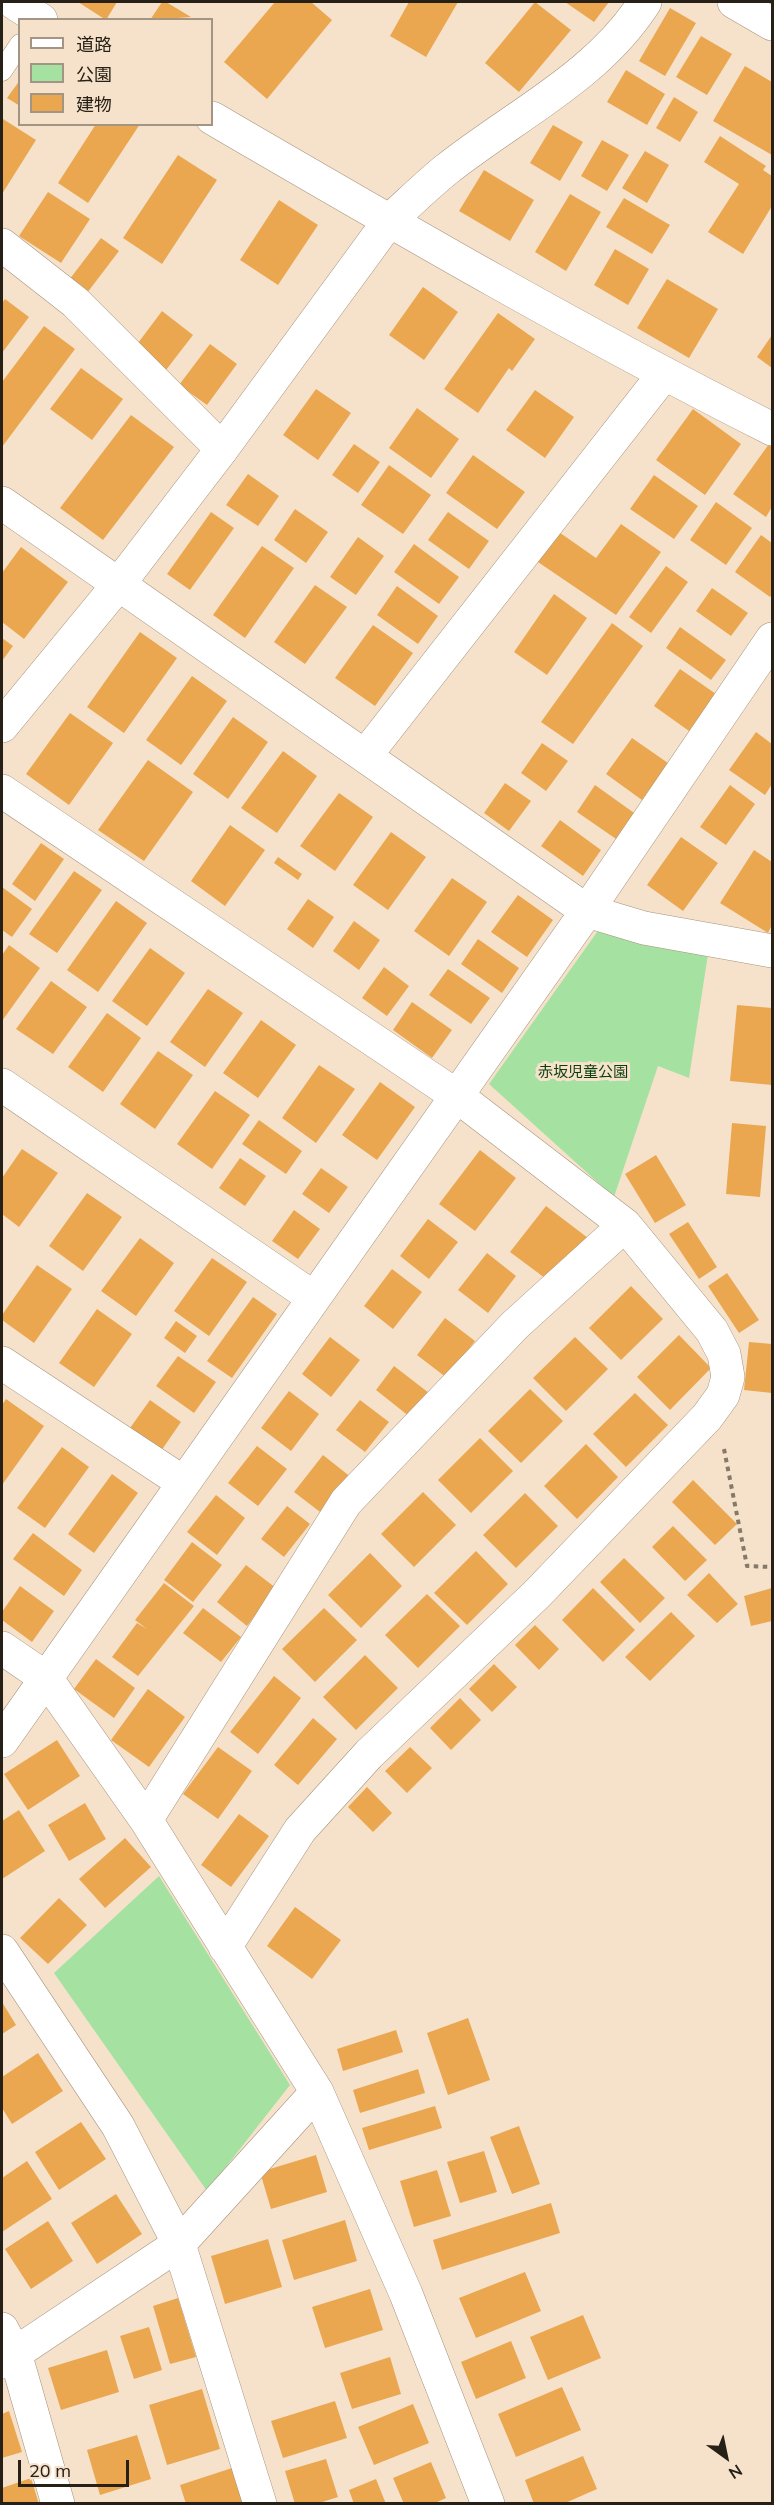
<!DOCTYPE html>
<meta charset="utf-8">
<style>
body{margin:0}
#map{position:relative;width:774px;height:2505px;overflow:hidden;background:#f6e2cb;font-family:Mulish,"Noto Sans JP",sans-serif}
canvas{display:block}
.frame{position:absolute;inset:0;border:3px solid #272017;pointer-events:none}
.legend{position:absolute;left:18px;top:18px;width:195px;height:108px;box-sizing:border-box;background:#f6e2cb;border:2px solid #a39483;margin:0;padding:8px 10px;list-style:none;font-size:18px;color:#272017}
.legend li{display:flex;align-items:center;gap:12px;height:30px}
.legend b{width:30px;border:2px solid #a39483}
.north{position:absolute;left:696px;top:2427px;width:60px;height:60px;-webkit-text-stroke:4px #f6e2cb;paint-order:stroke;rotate:147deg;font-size:16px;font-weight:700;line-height:24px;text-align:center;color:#272017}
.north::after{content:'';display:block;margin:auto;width:21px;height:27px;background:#272017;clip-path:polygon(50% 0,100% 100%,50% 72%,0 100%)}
.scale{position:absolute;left:18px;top:2460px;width:111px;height:27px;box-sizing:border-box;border:3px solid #272017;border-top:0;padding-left:8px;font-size:18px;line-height:21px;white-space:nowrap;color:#272017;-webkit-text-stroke:4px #f6e2cb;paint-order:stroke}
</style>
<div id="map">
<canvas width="774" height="2505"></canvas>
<div class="frame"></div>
<ul class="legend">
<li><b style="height:8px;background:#fff"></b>道路</li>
<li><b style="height:16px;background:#a5e2a2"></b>公園</li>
<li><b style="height:16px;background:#eaa750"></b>建物</li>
</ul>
<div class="north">N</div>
<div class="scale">20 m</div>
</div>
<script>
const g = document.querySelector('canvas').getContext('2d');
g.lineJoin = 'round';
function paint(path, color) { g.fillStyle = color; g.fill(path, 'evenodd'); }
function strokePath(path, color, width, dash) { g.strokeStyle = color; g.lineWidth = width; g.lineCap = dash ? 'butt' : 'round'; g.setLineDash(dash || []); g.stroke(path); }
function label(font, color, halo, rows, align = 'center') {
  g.font = font + ' Mulish,"Noto Sans JP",sans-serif'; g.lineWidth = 6; g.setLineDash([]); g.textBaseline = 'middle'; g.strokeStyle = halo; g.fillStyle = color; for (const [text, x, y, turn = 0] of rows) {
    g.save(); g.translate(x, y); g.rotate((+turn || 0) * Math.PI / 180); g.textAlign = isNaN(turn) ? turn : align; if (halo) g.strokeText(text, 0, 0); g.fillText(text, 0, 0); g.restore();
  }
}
paint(new Path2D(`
 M607 918 710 941 689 1078 658 1066 614 1197 489 1084Z
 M159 1876 290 2085 207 2191 54 1973Z`), '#a5e2a2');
paint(new Path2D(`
 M78 2H117L106 20Z
 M162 2H166L191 17 150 20Z
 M275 2H311L332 20 267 99 224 62Z
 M409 2H458L426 57 390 36Z
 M535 2 571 30 519 92 485 63Z
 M565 2H609L594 22Z
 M670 8 696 23 665 76 639 61Z
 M701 36 732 54 707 95 676 77Z
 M745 66 772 82V155L713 121Z
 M626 70 665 94 647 125 607 102Z
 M20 80V106L7 98Z
 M674 97 698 112 680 142 656 128Z
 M3 119 36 140 2 194V121Z
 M96 124H140L88 203 58 183Z
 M553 125 583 142 560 181 530 163Z
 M720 136 766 166 763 170 772 176V206L743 254 708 232 739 184 704 162Z
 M602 140 629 155 607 191 581 176Z
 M645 151 669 165 647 203 622 188Z
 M178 155 217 180 162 264 123 238Z
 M484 170 534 200 510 241 459 211Z
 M48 192 90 219 61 263 19 236Z
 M570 194 601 212 566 271 535 252Z
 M624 198 670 225 652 254 606 227Z
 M279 200 318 225 278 285 240 260Z
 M101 238 119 251 87 293 69 280Z
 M615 249 649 269 628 305 594 285Z
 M667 279 718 309 689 358 637 328Z
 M423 287 458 312 424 360 389 335Z
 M5 299 29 317 2 353V303Z
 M162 311 193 335 166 370 135 347Z
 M498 313 535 339 512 371 509 368 478 413 444 389Z
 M44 326 75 349 2 447V382Z
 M772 335V368L757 357Z
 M210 344 237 364 207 405 179 385Z
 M81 368 123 399 92 440 50 409Z
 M316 389 351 413 318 460 283 435Z
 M535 390 574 417 545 458 506 430Z
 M417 408 459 439 431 478 389 448Z
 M693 409 741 444 705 495 656 460Z
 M131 415 174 447 103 540 60 508Z
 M354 444 380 462 358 493 332 475Z
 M769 444 772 447V507L766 517 733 494Z
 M473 455 525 492 497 529 446 493Z
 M389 465 431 495 403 534 361 505Z
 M248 474 279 496 258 526 226 505Z
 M654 475 698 506 674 539 630 509Z
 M716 502 752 528 726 565 690 540Z
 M295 509 328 532 306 563 274 540Z
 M211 512 234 528 190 590 167 574Z
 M448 512 489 541 469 569 428 540Z
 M621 524 661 552 616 615 535 560 556 530 596 558Z
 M761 535 772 543V594L770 597 735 572Z
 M358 537 384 556 356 595 330 577Z
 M414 544 459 577 439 604 394 572Z
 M262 546 294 568 245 638 213 615Z
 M21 547 68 582 24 639 2 622V573Z
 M666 566 688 582 651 633 629 617Z
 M315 585 347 607 305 664 274 642Z
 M397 586 438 616 418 644 377 615Z
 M712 588 748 613 731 636 696 611Z
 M554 594 587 618 547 675 514 652Z
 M612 623 643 646 573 744 541 722Z
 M373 625 413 653 375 706 335 678Z
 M680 627 726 660 711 680 666 648Z
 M140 632 177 658 124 733 87 707Z
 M2 638 13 646 2 661Z
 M680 669 716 694 689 731 654 706Z
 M192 676 227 701 181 765 146 740Z
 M70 713 113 743 69 805 26 774Z
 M233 717 268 742 228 799 193 774Z
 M756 732 772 744V784L765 795 729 770Z
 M632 738 668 763 642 800 606 774Z
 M542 743 568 761 546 791 521 773Z
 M283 751 317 776 277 833 241 808Z
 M148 760 193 792 144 861 98 830Z
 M505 783 531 801 509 831 484 813Z
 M595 785 637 815 619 841 577 812Z
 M730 785 755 804 726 845 700 827Z
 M339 793 373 817 335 871 300 846Z
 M560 820 601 850 583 876 541 846Z
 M230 825 265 850 225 906 191 881Z
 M391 832 426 857 388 910 353 885Z
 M681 837 718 863 683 911 647 885Z
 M41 843 64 859 35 901 12 884Z
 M754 850 772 862V925L768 933 720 903Z
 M278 857 302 874 298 880 274 863Z
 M74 871 102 890 57 953 29 934Z
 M452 878 487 902 449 956 414 931Z
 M2 887 32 909 12 937 2 930Z
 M518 895 553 920 527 957 491 932Z
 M308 899 334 917 313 948 287 929Z
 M116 901 147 923 98 992 67 970Z
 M354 921 380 940 359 970 333 951Z
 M478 939 519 968 502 993 461 964Z
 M9 945 40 968 2 1021V955Z
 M150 948 185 973 147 1026 112 1001Z
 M384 967 409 986 387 1016 362 998Z
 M448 969 490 998 471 1024 429 995Z
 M51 981 87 1007 53 1054 16 1029Z
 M208 989 243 1013 205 1067 170 1042Z
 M412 1002 452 1030 432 1058 393 1030Z
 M737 1005 772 1008V1085L730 1081Z
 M107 1013 141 1038 103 1092 68 1067Z
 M261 1020 296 1045 258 1098 223 1073Z
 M158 1051 193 1075 155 1129 120 1104Z
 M319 1065 355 1089 316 1143 282 1118Z
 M380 1082 415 1107 377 1160 342 1135Z
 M215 1091 250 1115 212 1169 177 1144Z
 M259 1120 302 1151 286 1174 242 1144Z
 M732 1123 766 1126 760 1197 726 1194Z
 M22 1149 58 1173 19 1227 2 1214V1178Z
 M480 1150 516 1178 475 1231 439 1204Z
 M656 1155 686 1205 655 1223 625 1174Z
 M240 1158 266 1176 245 1206 219 1188Z
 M321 1168 348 1187 329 1213 302 1194Z
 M87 1193 122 1217 83 1271 49 1246Z
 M546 1206 588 1238 553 1284 510 1252Z
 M294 1210 320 1229 298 1259 272 1241Z
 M428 1219 458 1242 429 1279 400 1256Z
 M688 1222 717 1267 699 1279 669 1234Z
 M140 1238 174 1263 136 1316 101 1291Z
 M487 1253 516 1276 488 1313 458 1290Z
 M212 1258 247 1282 209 1336 174 1311Z
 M37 1265 72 1289 34 1343 2 1320V1315Z
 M392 1269 422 1292 393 1329 364 1306Z
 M727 1273 759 1320 739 1333 708 1286Z
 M631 1286 663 1319 621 1360 589 1328Z
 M253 1297 277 1314 232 1378 207 1361Z
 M97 1309 132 1334 94 1387 59 1363Z
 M445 1318 475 1341 447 1378 417 1355Z
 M176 1321 197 1336 185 1353 164 1338Z
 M679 1335 711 1368 670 1410 637 1377Z
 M330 1337 360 1360 331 1397 302 1374Z
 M575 1337 608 1369 566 1411 533 1378Z
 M749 1342 772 1344V1393L744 1390Z
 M178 1356 216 1382 194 1413 156 1386Z
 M394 1366 429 1393 410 1417 376 1390Z
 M530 1389 563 1421 521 1463 488 1431Z
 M289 1391 319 1414 291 1451 261 1428Z
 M635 1393 668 1425 626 1467 593 1434Z
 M6 1399 44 1426 2 1485V1405Z
 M150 1400 181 1422 161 1451 130 1428Z
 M360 1400 389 1422 365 1452 336 1430Z
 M480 1438 513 1471 471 1513 438 1480Z
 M586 1444 618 1477 577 1519 544 1486Z
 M257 1446 287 1469 258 1506 228 1483Z
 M62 1447 89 1467 45 1528 17 1508Z
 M323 1455 352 1478 324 1515 294 1492Z
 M112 1474 138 1493 94 1553 68 1534Z
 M693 1480 737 1524 715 1545 672 1502Z
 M423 1492 456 1525 414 1567 381 1534Z
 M525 1493 558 1526 516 1568 483 1535Z
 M216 1495 245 1518 217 1555 187 1532Z
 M287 1506 310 1524 284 1557 261 1539Z
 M673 1526 707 1560 685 1581 652 1547Z
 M33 1533 82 1570 64 1596 13 1559Z
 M192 1542 222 1565 193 1602 164 1580Z
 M476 1551 508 1584 467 1625 434 1593Z
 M370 1553 402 1586 361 1628 328 1595Z
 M624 1558 665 1598 640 1623 600 1582Z
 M246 1565 276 1588 247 1626 217 1602Z
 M709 1573 738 1604 717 1623 687 1595Z
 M164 1583 194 1606 138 1676 112 1657 137 1623 147 1629 135 1620Z
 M20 1586 54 1611 32 1642 2 1620V1612Z
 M593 1588 635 1630 603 1662 562 1620Z
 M772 1588V1621L751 1626 744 1596Z
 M427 1594 460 1626 418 1668 385 1635Z
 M203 1608 241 1637 221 1662 183 1633Z
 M324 1608 357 1640 315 1682 282 1649Z
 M671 1612 695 1636 650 1681 625 1657Z
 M535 1625 559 1649 539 1670 515 1645Z
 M365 1655 398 1688 356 1730 323 1697Z
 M96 1659 135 1688 114 1718 74 1689Z
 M494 1664 517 1687 492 1712 469 1689Z
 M274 1676 301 1698 258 1754 230 1732Z
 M148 1689 185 1717 149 1767 111 1740Z
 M460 1698 481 1720 451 1750 430 1728Z
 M313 1718 337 1739 298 1785 274 1765Z
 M57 1740 80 1776 28 1810 4 1774Z
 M218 1747 252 1771 218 1819 183 1794Z
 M410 1747 432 1768 407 1793 385 1771Z
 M367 1787 392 1813 373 1832 348 1807Z
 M85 1803 106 1839 69 1861 48 1825Z
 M19 1810 45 1851 2 1879V1821Z
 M239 1814 269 1836 231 1887 201 1865Z
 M125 1838 151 1867 105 1908 79 1879Z
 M59 1898 87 1925 48 1964 20 1938Z
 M295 1907 341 1940 312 1979 267 1946Z
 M2 2002 16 2025 2 2034Z
 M468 2018 490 2080 448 2095 427 2033Z
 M396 2030 403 2052 343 2071 337 2049Z
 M38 2053 63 2091 12 2124 2 2108V2077Z
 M418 2069 425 2093 360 2113 353 2090Z
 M435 2106 442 2128 369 2150 362 2128Z
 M81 2122 106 2159 59 2190 35 2152Z
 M519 2126 540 2184 512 2194 490 2137Z
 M484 2151 497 2192 460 2203 447 2162Z
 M316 2155 327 2192 271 2209 260 2172Z
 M27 2161 52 2199 2 2232V2178Z
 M437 2170 451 2216 414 2227 400 2181Z
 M116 2194 142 2234 97 2264 71 2223Z
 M551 2203 560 2233 442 2270 433 2240Z
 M345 2220 357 2261 294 2280 282 2240Z
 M48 2221 73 2261 31 2289 5 2249Z
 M268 2239 282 2287 225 2304 211 2256Z
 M525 2272 541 2311 476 2338 459 2298Z
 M370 2289 383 2330 325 2348 312 2307Z
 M178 2298 196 2357 170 2364 153 2306Z
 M583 2315 601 2358 548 2380 530 2337Z
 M149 2327 162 2370 134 2379 120 2336Z
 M511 2341 526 2378 476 2399 461 2362Z
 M107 2350 119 2392 61 2410 48 2368Z
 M390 2357 401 2394 352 2409 340 2373Z
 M562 2387 581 2430 516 2457 498 2414Z
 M202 2389 220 2449 167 2465 149 2405Z
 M335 2401 347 2438 283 2458 271 2421Z
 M413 2404 429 2443 374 2465 358 2427Z
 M9 2411 22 2452 2 2458V2414Z
 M137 2435 151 2479 100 2495 87 2450Z
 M583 2456 597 2489 563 2504H534L525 2480Z
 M326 2459 338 2497 316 2504H295L285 2471Z
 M431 2462 446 2498 433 2504H404L393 2478Z
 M232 2468 243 2504H186L180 2485Z
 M31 2478 39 2504H2V2488Z
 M376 2479 386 2504H354L349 2490Z`), '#eaa750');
const lane = new Path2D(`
 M2 71 20 44`);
const street = new Path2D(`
 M13 2 41 20
 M212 118C396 225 581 333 772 429
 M389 221C408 204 427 185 447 169 515 115 597 77 645 2
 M2 245 75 302 222 449
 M2 503 587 911 644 928 772 951
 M365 756 664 374
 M2 791 457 1096 625 1225 712 1331 724 1354 728 1377 723 1395 707 1417 537 1594 369 1754 300 1830 225 1947
 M2 1085 314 1298
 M2 1363 184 1483
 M2 1648 46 1678 146 1820 317 2092 406 2294 488 2504
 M2 1741 587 911 772 639
 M146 1820 346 1502 515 1325 625 1225
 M2 1951 118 2126 179 2244 260 2504
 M2 2329 15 2353 58 2504
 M2 2362 179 2244 317 2092`);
const secondary = new Path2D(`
 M734 2 772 24
 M2 726 118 585 222 449 389 221`);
strokePath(lane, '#a5937d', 21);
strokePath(street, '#a5937d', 34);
strokePath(secondary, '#a5937d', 34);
strokePath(new Path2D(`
 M724 1449 747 1566 772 1567`), '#86796a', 4, [4.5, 4.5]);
strokePath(lane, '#fff', 20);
strokePath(street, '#fff', 33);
strokePath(secondary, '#fff', 33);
label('15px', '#093e0c', '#f6e2cb', [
 ["赤坂児童公園",583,1072]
]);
</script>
